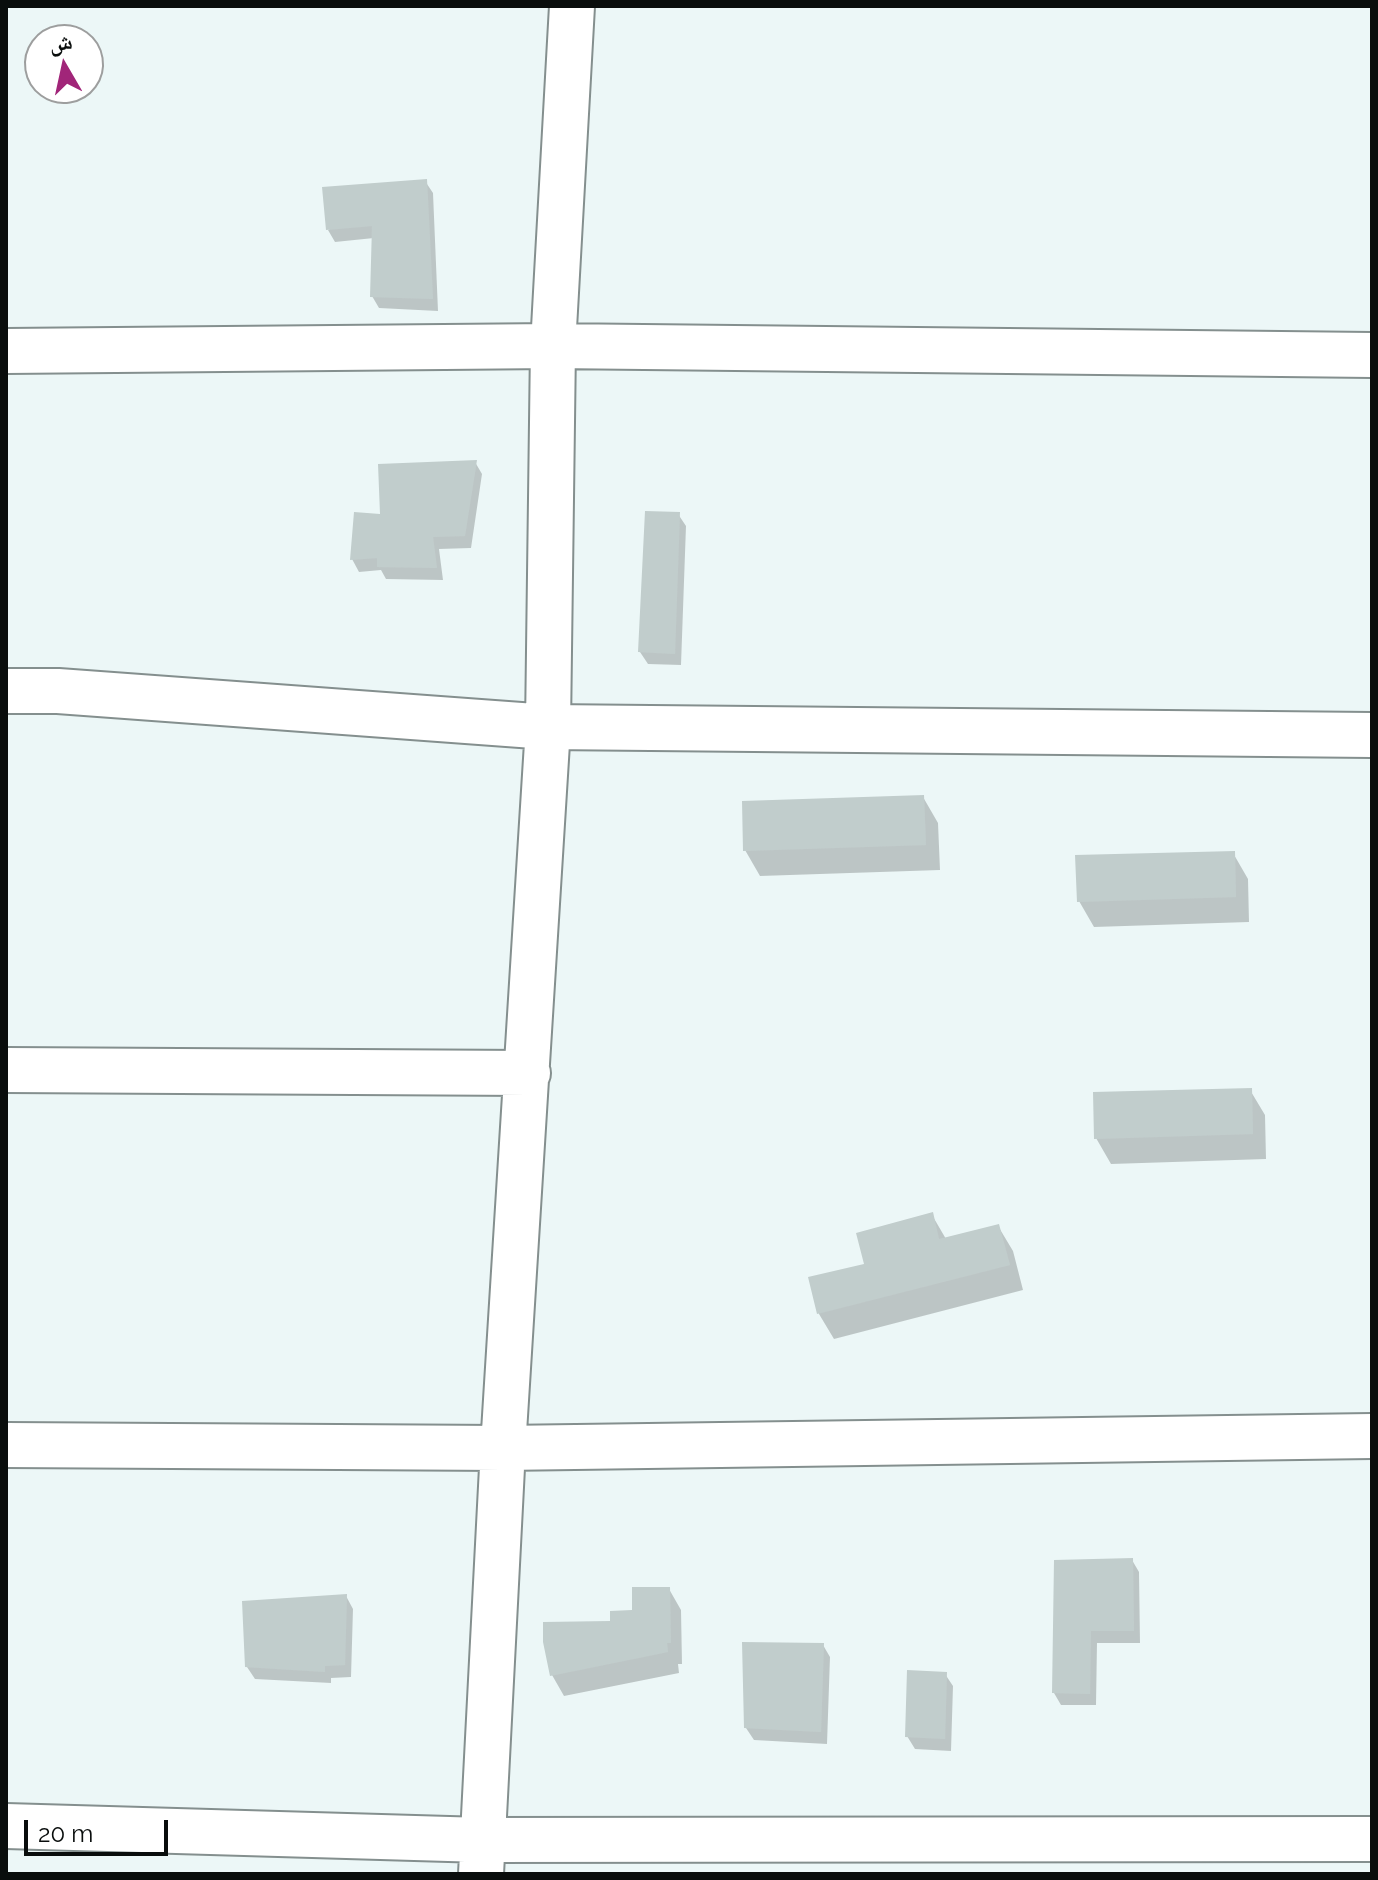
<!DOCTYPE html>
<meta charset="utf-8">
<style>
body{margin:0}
#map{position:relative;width:1378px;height:1880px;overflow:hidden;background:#ecf7f7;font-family:Raleway,"Noto Naskh Arabic",sans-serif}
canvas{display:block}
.frame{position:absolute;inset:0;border:8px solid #090d0c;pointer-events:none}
.north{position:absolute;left:24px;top:24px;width:80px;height:80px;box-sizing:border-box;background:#fff;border:2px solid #9d9e9e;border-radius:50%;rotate:351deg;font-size:22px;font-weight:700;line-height:32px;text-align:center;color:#090d0c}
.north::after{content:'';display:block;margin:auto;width:28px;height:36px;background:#a12579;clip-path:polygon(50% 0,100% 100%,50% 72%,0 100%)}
.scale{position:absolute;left:24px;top:1820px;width:144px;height:36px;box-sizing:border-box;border:4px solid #090d0c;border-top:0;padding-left:10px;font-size:24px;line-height:28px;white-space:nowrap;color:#090d0c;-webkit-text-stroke:6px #fff;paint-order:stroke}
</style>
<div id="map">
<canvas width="1378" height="1880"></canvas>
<div class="frame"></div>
<div class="north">ش</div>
<div class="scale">20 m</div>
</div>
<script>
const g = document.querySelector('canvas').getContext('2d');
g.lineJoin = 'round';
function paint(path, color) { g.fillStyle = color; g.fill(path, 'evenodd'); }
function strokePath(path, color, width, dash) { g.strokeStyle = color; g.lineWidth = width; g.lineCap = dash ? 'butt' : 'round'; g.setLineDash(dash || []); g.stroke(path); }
paint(new Path2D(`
 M425 181 433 193 438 311 379 308 372 296 374 238 335 242 328 230Z
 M475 462 482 474 471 548 439 549 443 580 386 579 381 570 359 572 352 559 382 516Z
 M678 514 686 526 681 665 648 664 640 652Z
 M923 797 938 823 940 870 760 876 745 850Z
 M1233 853 1248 879 1249 922 1094 927 1079 901Z
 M1250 1090 1265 1115 1266 1159 1111 1164 1096 1138Z
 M932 1215 946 1239 998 1226 1013 1251 1023 1290 834 1339 819 1314 810 1279 867 1265Z
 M1132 1560 1139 1572 1140 1643H1097L1096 1705H1061L1054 1693Z
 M669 1589 681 1610 682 1664H678L679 1673 564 1696 552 1675 612 1623Z
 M346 1596 353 1609 351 1677 331 1678V1683L255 1679 247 1667Z
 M823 1645 830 1657 827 1744 754 1740 746 1728Z
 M945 1674 953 1686 951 1751 915 1749 907 1736Z`), '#0003');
paint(new Path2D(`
 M427 179 433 299 370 297 372 226 326 230 322 187Z
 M477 460 465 536 433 537 437 568 377 567V558L350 560 354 512 380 514 378 464Z
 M645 511 680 512 675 654 638 652Z
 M924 795 926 845 743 851 742 801Z
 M1235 851 1236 897 1077 902 1075 855Z
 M1252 1088 1253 1134 1094 1139 1093 1092Z
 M933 1212 939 1239 999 1224 1010 1265 817 1314 808 1277 864 1264 856 1233Z
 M1133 1558 1134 1631H1091L1090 1694 1052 1693 1054 1560Z
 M632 1587H670L671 1643H667L668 1652 550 1676 543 1642V1622L610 1621V1611L632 1610Z
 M347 1594 345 1665 325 1666V1672L245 1667 242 1601Z
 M742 1642 824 1643 821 1732 744 1728Z
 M907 1670 947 1672 945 1739 905 1737Z`), '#c1cdcc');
const street = new Path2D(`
 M6 351 553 346 1372 355
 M6 691H58L548 727 1372 735
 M6 1070 528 1073
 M6 1445 503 1448 1372 1436
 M6 1826 483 1840 1372 1839
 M481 1874 503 1448 548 727 553 346 572 6`);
strokePath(street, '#848f8e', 48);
strokePath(street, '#fff', 44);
</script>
